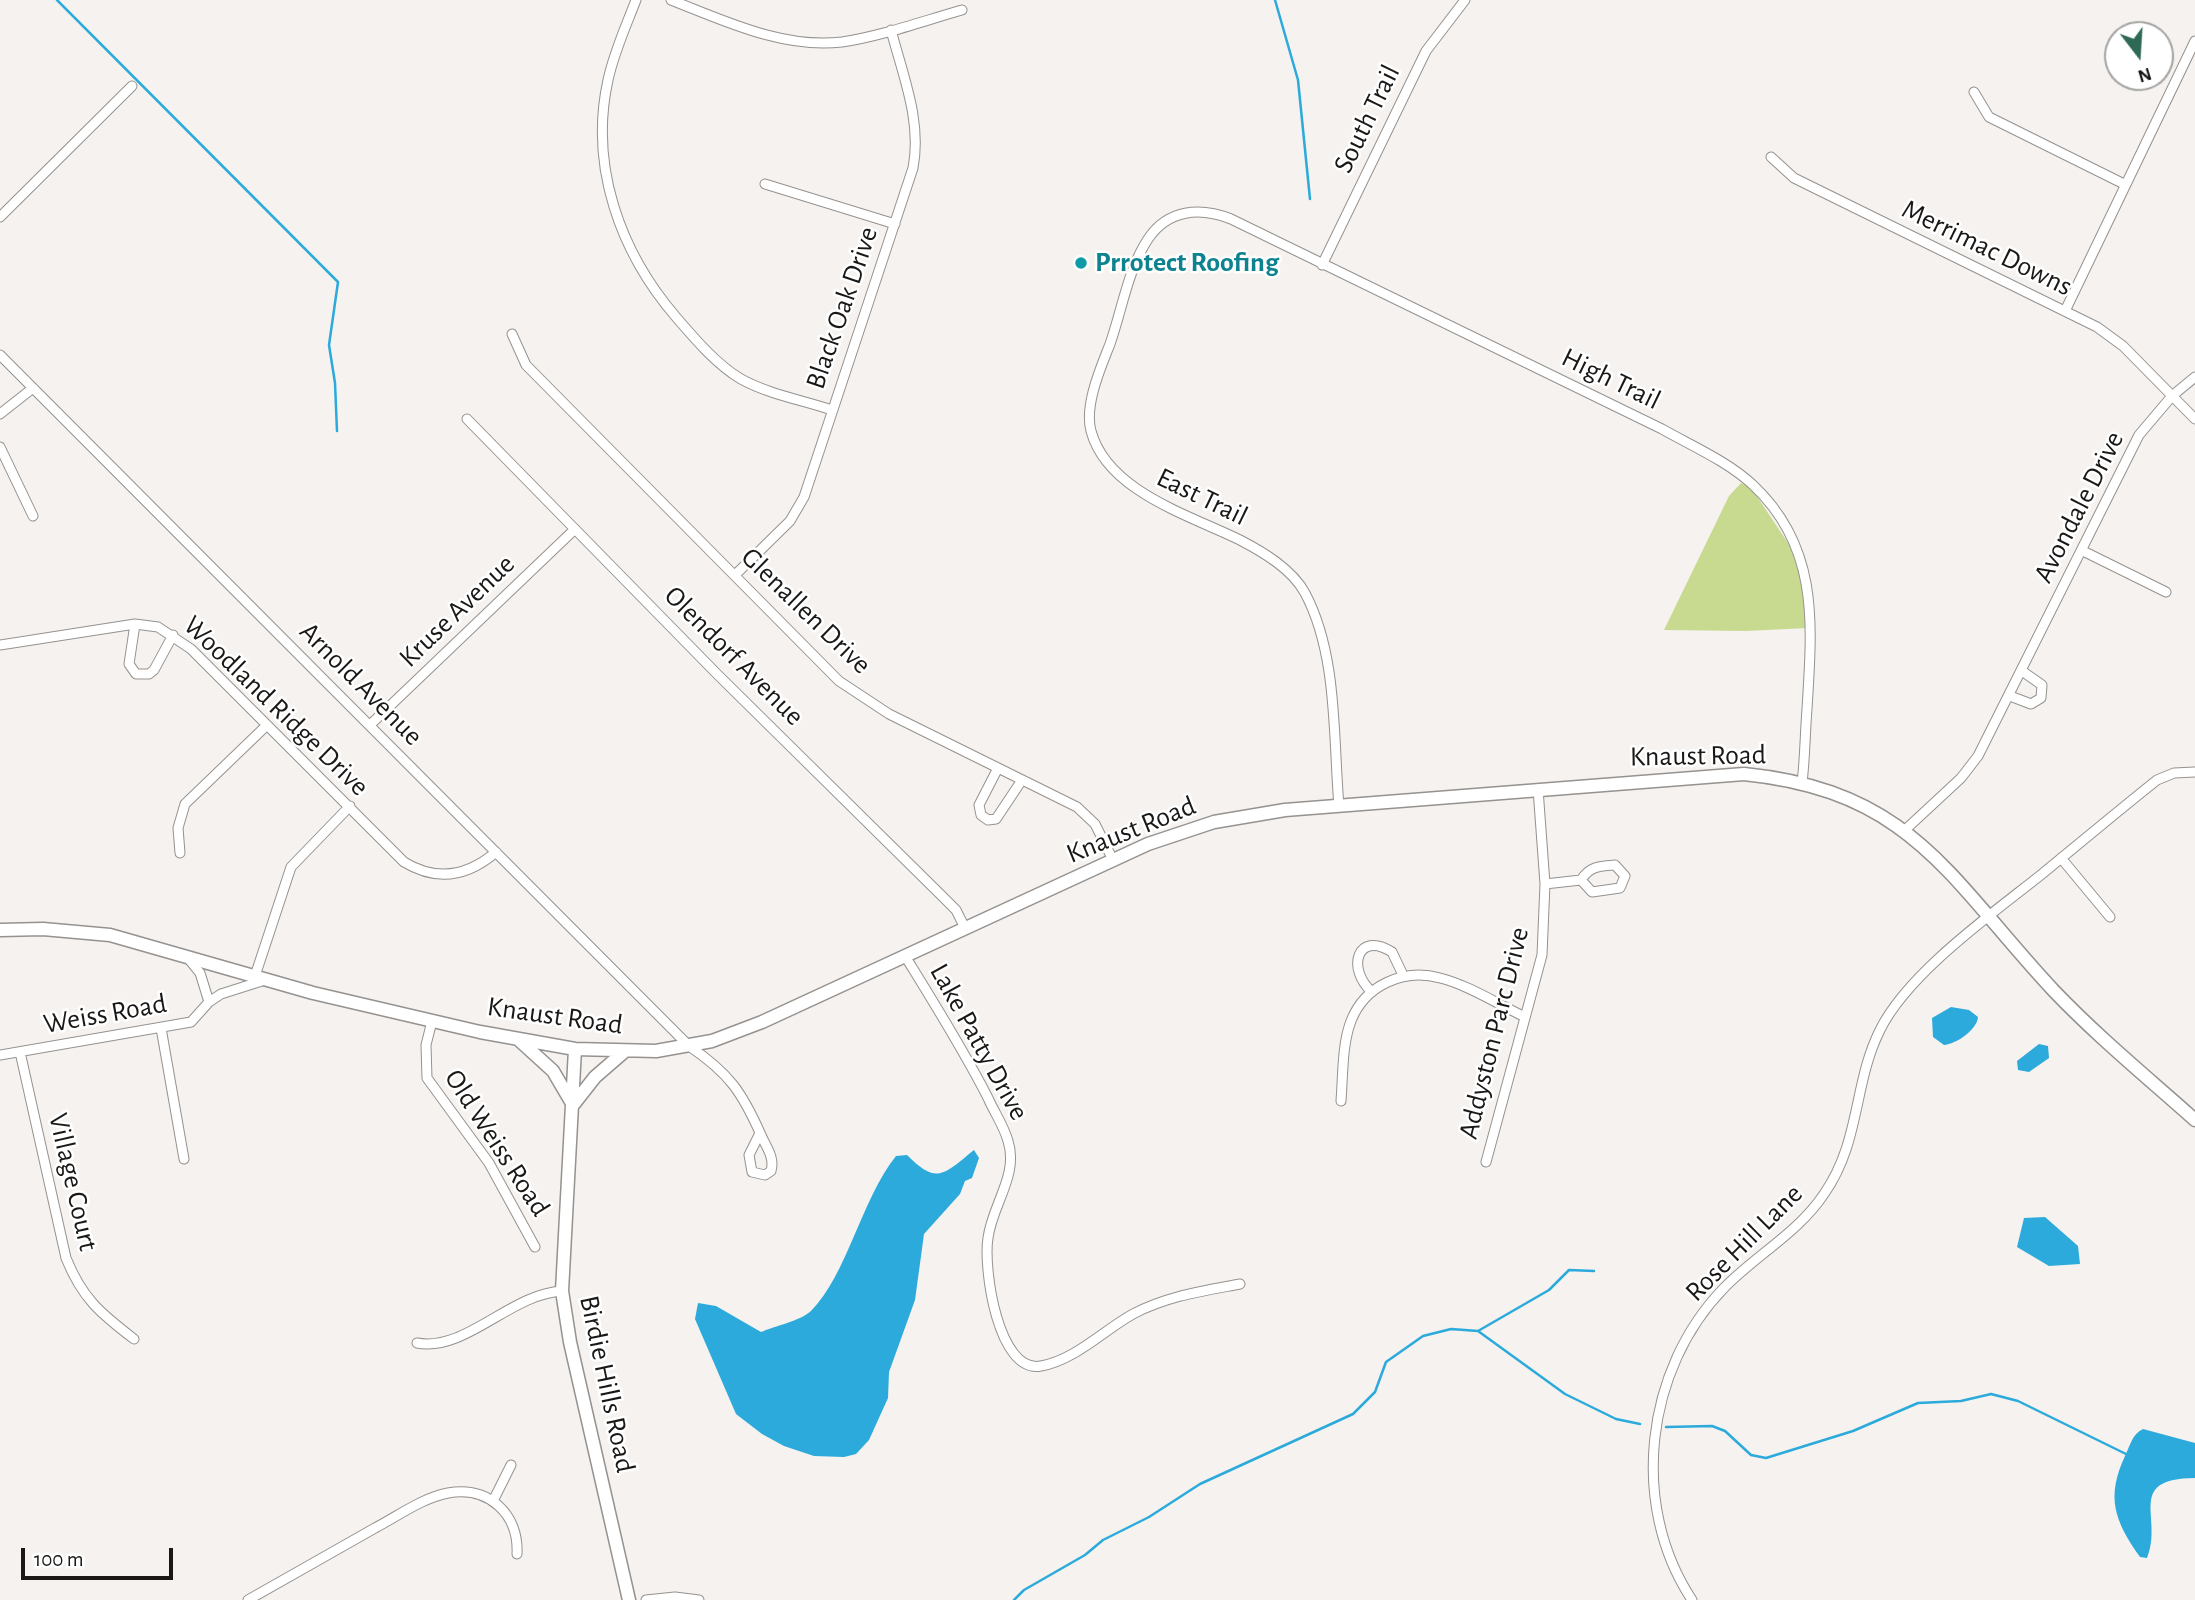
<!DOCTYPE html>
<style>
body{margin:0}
#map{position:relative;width:2195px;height:1600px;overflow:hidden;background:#f5f2ef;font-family:"Alegreya Sans",sans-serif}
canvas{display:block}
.north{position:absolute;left:2104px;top:21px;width:70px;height:70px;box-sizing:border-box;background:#fff;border:2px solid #a3a3a2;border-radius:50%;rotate:163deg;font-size:19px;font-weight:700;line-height:28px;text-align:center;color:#191817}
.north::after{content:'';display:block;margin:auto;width:24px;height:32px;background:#2d6954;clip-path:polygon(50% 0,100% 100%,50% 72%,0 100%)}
.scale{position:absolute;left:21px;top:1548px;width:152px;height:32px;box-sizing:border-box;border:4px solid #191817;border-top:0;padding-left:9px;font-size:21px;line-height:24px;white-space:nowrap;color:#191817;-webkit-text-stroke:5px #fff;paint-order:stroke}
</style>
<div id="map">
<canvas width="2195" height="1600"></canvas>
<div class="north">N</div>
<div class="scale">100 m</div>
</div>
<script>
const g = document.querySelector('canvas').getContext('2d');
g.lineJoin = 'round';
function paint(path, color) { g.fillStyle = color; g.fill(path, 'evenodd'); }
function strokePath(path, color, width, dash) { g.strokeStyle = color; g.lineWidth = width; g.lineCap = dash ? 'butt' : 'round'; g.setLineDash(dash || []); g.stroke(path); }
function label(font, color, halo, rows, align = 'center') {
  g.font = font + ' "Alegreya Sans",sans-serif'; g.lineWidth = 5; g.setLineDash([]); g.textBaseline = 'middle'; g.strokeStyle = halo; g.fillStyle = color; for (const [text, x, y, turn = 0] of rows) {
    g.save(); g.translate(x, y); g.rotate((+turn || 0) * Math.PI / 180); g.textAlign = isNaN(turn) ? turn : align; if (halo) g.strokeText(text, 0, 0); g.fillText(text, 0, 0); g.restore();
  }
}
paint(new Path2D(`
 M1741 483 1752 489 1798 558 1807 628 1746 631 1664 630 1729 496Z`), '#c7da90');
paint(new Path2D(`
 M1951 1007 1969 1010 1978 1017C1977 1030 1956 1044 1944 1045L1933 1037 1932 1018Z
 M2039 1044 2048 1046 2049 1058 2029 1072 2018 1070 2017 1061Z
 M974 1150 979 1158 972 1178 965 1181 960 1194 924 1234 915 1300 889 1372 888 1398 869 1440 856 1454 844 1457 814 1456 784 1446 762 1434 736 1414 695 1319 698 1303 716 1306 761 1332C775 1326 800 1321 811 1311 847 1275 861 1200 896 1156L907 1155C937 1185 943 1175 974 1150Z
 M2045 1217 2078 1246 2080 1264 2049 1266 2017 1247 2024 1218Z
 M2143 1429 2195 1443V1478C2124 1479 2164 1518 2147 1558L2140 1557C2114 1520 2106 1497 2125 1456 2130 1446 2132 1434 2143 1429Z`), '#2baadb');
strokePath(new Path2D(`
 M57 0 338 282 329 345 335 383 337 431
 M1275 0 1298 80 1310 199
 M1478 1331 1549 1290 1569 1270 1594 1271
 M1666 1427 1712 1426 1725 1431 1751 1455 1766 1458 1853 1431 1918 1403 1961 1401 1991 1394 2018 1401 2126 1454
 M1014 1600 1024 1590 1085 1555 1103 1540 1149 1517 1200 1484 1353 1414 1375 1392 1386 1362 1423 1336 1451 1329 1478 1331 1565 1394 1616 1419 1640 1424`), '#2baadb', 2.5);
const street = new Path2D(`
 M636 0C626 26 614 52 608 80 589 166 620 252 676 317 694 338 717 365 741 379 768 394 802 400 832 410
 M671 0C725 21 783 49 842 42 882 36 923 21 962 10
 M1974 92 1989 117 2124 184
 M1771 157 1794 178 2097 327 2123 346 2195 419
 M765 184 895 224
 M0 217 132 86
 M1322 265 1426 51 1465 0
 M2065 311 2195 41
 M512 334 526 365 839 681 889 714 1077 807 1095 824 1113 860
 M0 355 689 1046C729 1073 742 1092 761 1135 766 1147 775 1157 771 1171L765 1175 752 1172 749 1155 760 1133
 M0 414 33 388
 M467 419 717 674 943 897 956 910 965 928
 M0 447 33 516
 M2083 551 2166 592
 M735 575 790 521 804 497 913 168C922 121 903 76 891 30
 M135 624 129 664 136 674H149L154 670 173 635
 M0 645 135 624 158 627 191 649 404 862C437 882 468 876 496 852
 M2010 696 2031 704 2041 698 2042 685 2022 671
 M370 725 575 529
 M998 768 979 805 981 815 988 820 996 819 1022 780
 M1339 806C1333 737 1338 655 1305 593 1292 569 1263 552 1240 540 1189 515 1107 491 1091 431 1084 405 1101 367 1110 344 1122 310 1128 269 1148 239 1168 209 1200 207 1231 219L1662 429C1692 446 1727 461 1753 485 1820 548 1812 625 1807 709 1805 734 1805 758 1802 783
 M1905 830 1961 778 1978 756 2139 435 2172 396 2195 377
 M180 853 178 828 185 804 266 726
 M2061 858 2110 917
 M1545 884 1581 880C1590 866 1600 866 1615 865L1625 876 1620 888 1592 892 1581 880
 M905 956C934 1003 963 1049 988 1098 994 1112 1004 1126 1008 1141 1019 1175 992 1205 988 1238 983 1268 998 1374 1041 1366 1075 1360 1104 1330 1133 1314 1167 1296 1203 1291 1240 1284
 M187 957 200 973 209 1002
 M255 976 291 867 350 806
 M1372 992C1346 969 1357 930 1392 952L1403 975
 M432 1021 426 1045 427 1078 489 1163 535 1247
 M161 1028 184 1159
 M20 1052 66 1258C82 1298 100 1313 134 1339
 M0 1055 191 1022 209 1002 221 994 265 980
 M1341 1101C1343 1076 1342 1044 1351 1021 1365 985 1404 968 1440 978 1468 985 1496 1003 1523 1016
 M1486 1162 1542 955 1545 884 1538 789
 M417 1343C466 1352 510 1294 562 1291
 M493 1501 511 1465
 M248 1600C290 1576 333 1552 375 1528 398 1516 422 1498 448 1493 489 1486 519 1514 517 1554
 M646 1600 675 1597 699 1600
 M1692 1600C1629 1505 1645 1369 1724 1288 1756 1255 1798 1233 1824 1194 1861 1141 1853 1084 1880 1030 1908 973 1992 914 2042 874 2080 843 2118 811 2157 780L2174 773 2195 772`);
const secondary = new Path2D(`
 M0 930 43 929 110 935 313 993 480 1032 575 1049 656 1051 712 1041 762 1022 1148 844 1214 822 1285 810 1744 774C1913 791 1950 880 2054 991 2098 1037 2148 1078 2195 1120
 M519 1040 553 1071 573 1105
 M575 1049 562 1291 570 1342 629 1600
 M573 1105 595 1077 625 1051`);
strokePath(street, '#95928f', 11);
strokePath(secondary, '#95928f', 15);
strokePath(street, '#fff', 9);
strokePath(secondary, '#fff', 12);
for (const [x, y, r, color] of [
 [1081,263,7,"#0f9aa8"]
]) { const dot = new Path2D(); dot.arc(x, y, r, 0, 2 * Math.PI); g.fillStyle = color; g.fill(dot); strokePath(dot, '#fff', 2.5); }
label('28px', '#191817', '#fff', [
 ["South Trail",1367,119,-64],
 ["Merrimac Downs",1987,248,26],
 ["Black Oak Drive",842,308,-71],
 ["High Trail",1611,379,26],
 ["East Trail",1202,497,26],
 ["Avondale Drive",2079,507,-63],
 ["Kruse Avenue",457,611,-44],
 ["Glenallen Drive",806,611,44],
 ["Olendorf Avenue",734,656,45],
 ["Arnold Avenue",361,684,45],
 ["Woodland Ridge Drive",276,706,44],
 ["Knaust Road",1698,756,-1],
 ["Knaust Road",1131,830,-22],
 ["Weiss Road",105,1014,-10],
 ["Knaust Road",555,1016,8],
 ["Addyston Parc Drive",1494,1033,-76],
 ["Lake Patty Drive",979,1042,61],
 ["Old Weiss Road",497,1143,57],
 ["Village Court",73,1182,77],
 ["Rose Hill Lane",1744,1243,-45],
 ["Birdie Hills Road",607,1384,78]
]);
label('bold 28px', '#0d838f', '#fff', [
 ["Prrotect Roofing",1095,263]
], 'left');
</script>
